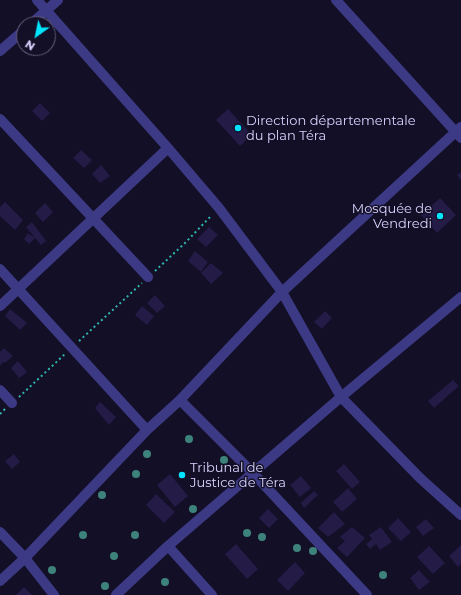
<!DOCTYPE html>
<meta charset="utf-8">
<style>
body{margin:0}
#map{position:relative;width:461px;height:595px;overflow:hidden;background:#130f26;font-family:Montserrat,sans-serif}
canvas{display:block}
.north{position:absolute;left:16px;top:16px;width:40px;height:40px;box-sizing:border-box;background:#130f26;border:1px solid #625e7d;border-radius:50%;rotate:213deg;font-size:11px;font-weight:700;line-height:16px;text-align:center;color:#d9d4ff}
.north::after{content:'';display:block;margin:auto;width:14px;height:18px;background:#00e5ff;clip-path:polygon(50% 0,100% 100%,50% 72%,0 100%)}
</style>
<div id="map">
<canvas width="461" height="595"></canvas>
<div class="north">N</div>
</div>
<script>
const g = document.querySelector('canvas').getContext('2d');
g.lineJoin = 'round';
function paint(path, color) { g.fillStyle = color; g.fill(path, 'evenodd'); }
function strokePath(path, color, width, dash) { g.strokeStyle = color; g.lineWidth = width; g.lineCap = dash ? 'butt' : 'round'; g.setLineDash(dash || []); g.stroke(path); }
function label(font, color, halo, rows, align = 'center') {
  g.font = font + ' Montserrat,sans-serif'; g.lineWidth = 3; g.setLineDash([]); g.textBaseline = 'middle'; g.strokeStyle = halo; g.fillStyle = color; for (const [text, x, y, turn = 0] of rows) {
    g.save(); g.translate(x, y); g.rotate((+turn || 0) * Math.PI / 180); g.textAlign = isNaN(turn) ? turn : align; if (halo) g.strokeText(text, 0, 0); g.fillText(text, 0, 0); g.restore();
  }
}
paint(new Path2D(`
 M40 103 50 113 42 121 32 111Z
 M228 109 252 135 240 146 216 120Z
 M81 150 92 160 84 168 73 158Z
 M101 165 110 176 100 183 92 174Z
 M461 172V180L457 175Z
 M440 198 456 215 437 233 421 215Z
 M5 202 23 220 15 230 0 216V207Z
 M45 203 53 212 43 222 35 213Z
 M32 222 46 241 41 245 35 238 29 244 24 239 28 233 35 238 26 227Z
 M209 227 218 235 206 247 197 239Z
 M195 251 208 262 201 272 188 261Z
 M211 263 223 273 211 284 201 273Z
 M155 295 165 306 157 313 147 303Z
 M142 306 154 316 147 325 135 315Z
 M10 309 27 323 20 330 5 316Z
 M325 311 332 318 322 329 314 322Z
 M4 348 13 356 5 363 3 362 0 366V352Z
 M18 361 27 372 19 378 11 368Z
 M453 380 459 386 434 408 428 401Z
 M100 402 116 417 109 425 95 408Z
 M14 454 20 462 12 469 5 461Z
 M344 464 360 482 352 489 336 471Z
 M170 474 188 496 175 507 157 485Z
 M301 476 311 488 300 497 290 485Z
 M348 488 357 499 342 512 333 502Z
 M314 491 318 495 304 508 301 503Z
 M156 494 175 512 164 523 146 505Z
 M268 509 278 519 269 528 259 518Z
 M334 512 345 524 328 537 318 528Z
 M398 518 411 532 401 541 388 528Z
 M426 519 434 528 423 536 416 527Z
 M352 527 365 538 347 557 337 548 345 541 340 537Z
 M381 527 392 542 380 550 376 544 370 549 366 544 372 539 369 535Z
 M236 544 258 569 247 579 225 554Z
 M461 545V564L458 567 449 556Z
 M429 546 445 563 433 574 417 557Z
 M295 562 305 573 288 591 277 580Z
 M419 570 430 582 419 590 410 578Z
 M24 587 32 595H16Z`), '#241b47');
strokePath(new Path2D(`
 M155 271 185 243 212 215
 M79 341 142 283
 M19 397 65 354
 M0 414 5 409`), '#2fb8b0', 2, [2, 3]);
strokePath(new Path2D(`
 M37 0 168 148 219 208 282 292 341 397 420 478 461 515
 M336 0 461 138
 M31 24 58 0
 M0 51 24 30
 M0 119 148 277
 M0 269 147 430
 M0 306 168 148
 M0 390 12 403
 M180 400 253 473 367 595
 M0 532 25 558 54 595
 M168 546 212 595
 M0 581 25 558 147 430 180 400 282 292 461 127
 M116 595 168 546 341 397 461 297`), '#3d3a85', 10);
g.fillStyle = '#3d827b';
for (const [x, y] of [
 [189,439],
 [147,454],
 [224,460],
 [136,474],
 [102,495],
 [193,509],
 [247,533],
 [83,535],
 [135,535],
 [262,537],
 [297,548],
 [313,551],
 [114,556],
 [52,570],
 [383,575],
 [165,582],
 [105,586]
]) { g.beginPath(); g.arc(x, y, 4, 0, 2 * Math.PI); g.fill(); }
for (const [x, y, r, color] of [
 [238,128,4,"#00e5ff"],
 [440,216,4,"#00e5ff"],
 [182,475,4,"#00e5ff"]
]) { const dot = new Path2D(); dot.arc(x, y, r, 0, 2 * Math.PI); g.fillStyle = color; g.fill(dot); strokePath(dot, '#130f26', 1.5); }
label('13px', '#d9d4ff', '#130f26', [
 ["Direction départementale",246,121],
 ["du plan Téra",246,136],
 ["Mosquée de",432,209,"right"],
 ["Vendredi",432,224,"right"],
 ["Tribunal de",190,468],
 ["Justice de Téra",190,483]
], 'left');
</script>
